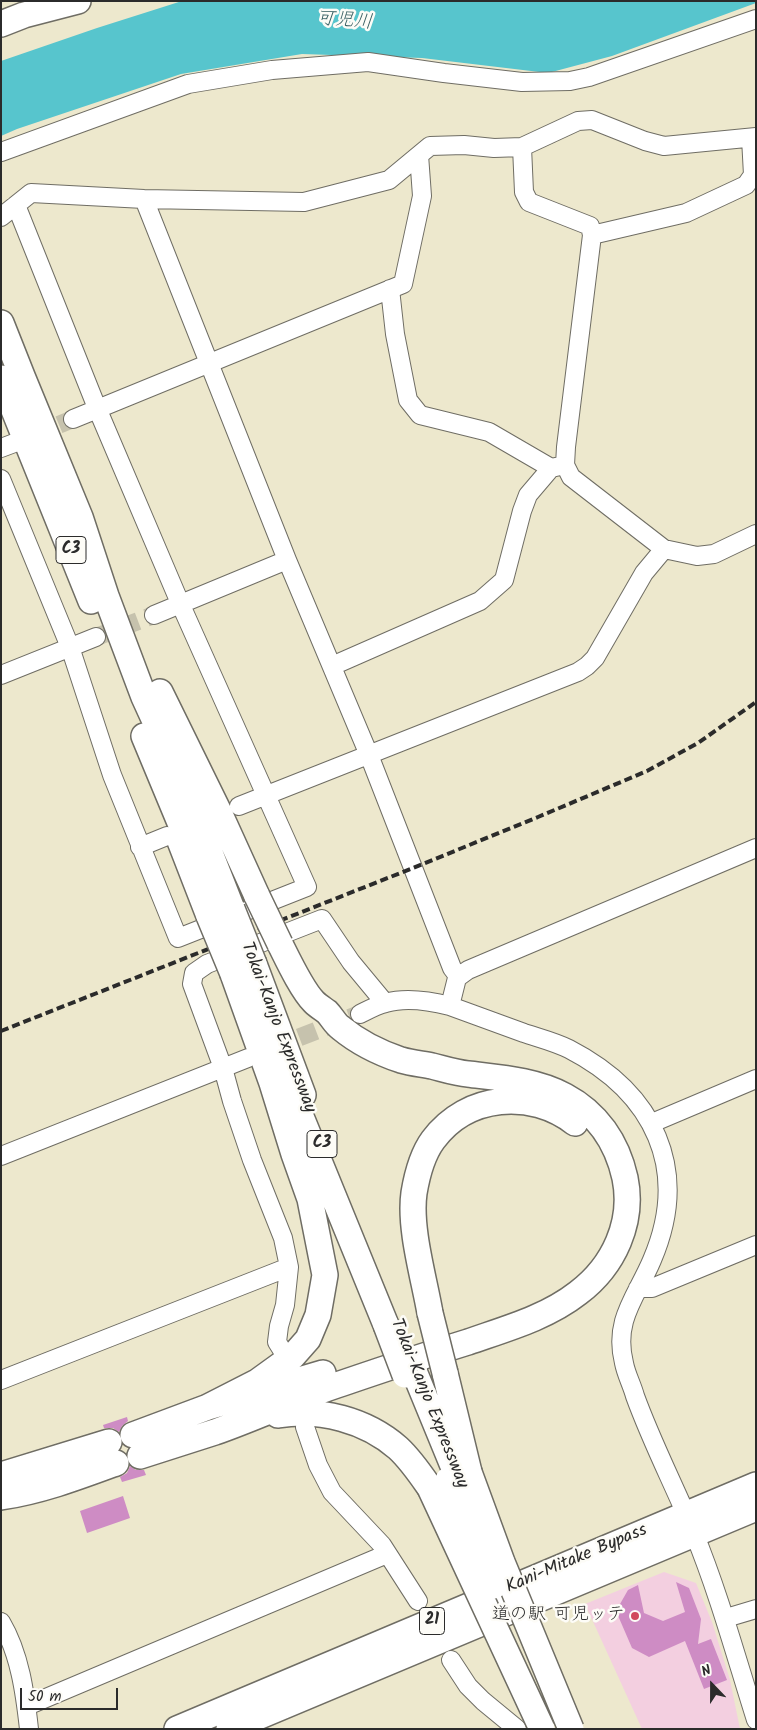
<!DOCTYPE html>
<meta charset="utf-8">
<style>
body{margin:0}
#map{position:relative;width:757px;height:1730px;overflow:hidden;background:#ede8cd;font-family:Kalam,sans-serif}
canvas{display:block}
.frame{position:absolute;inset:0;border:2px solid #2b2b2b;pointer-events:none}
.north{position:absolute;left:687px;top:1660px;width:50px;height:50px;-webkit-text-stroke:4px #fdfcf7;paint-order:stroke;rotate:338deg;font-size:14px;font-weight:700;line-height:20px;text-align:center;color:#2b2b2b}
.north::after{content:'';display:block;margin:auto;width:18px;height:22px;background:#2b2b2b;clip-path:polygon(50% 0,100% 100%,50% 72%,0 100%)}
.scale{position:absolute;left:20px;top:1688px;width:98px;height:22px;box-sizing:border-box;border:2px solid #2b2b2b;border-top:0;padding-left:6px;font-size:15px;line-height:18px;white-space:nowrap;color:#2b2b2b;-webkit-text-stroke:4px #fdfcf7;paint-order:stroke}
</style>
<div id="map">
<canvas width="757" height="1730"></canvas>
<div class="frame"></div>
<div class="north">N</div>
<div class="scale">50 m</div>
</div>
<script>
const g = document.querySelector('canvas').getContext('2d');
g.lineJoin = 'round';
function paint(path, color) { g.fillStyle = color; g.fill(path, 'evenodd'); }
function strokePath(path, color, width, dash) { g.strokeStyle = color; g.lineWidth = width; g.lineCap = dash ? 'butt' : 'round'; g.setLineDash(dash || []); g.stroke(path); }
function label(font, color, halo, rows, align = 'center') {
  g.font = font + ' Kalam,"Klee One",sans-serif'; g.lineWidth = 5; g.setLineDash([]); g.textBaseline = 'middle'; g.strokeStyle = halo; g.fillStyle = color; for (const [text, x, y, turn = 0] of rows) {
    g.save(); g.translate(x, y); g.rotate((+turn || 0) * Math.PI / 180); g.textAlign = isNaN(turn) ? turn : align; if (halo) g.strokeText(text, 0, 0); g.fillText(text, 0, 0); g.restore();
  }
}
paint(new Path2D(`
 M664 1572 696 1583 712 1622 730 1680 740 1729H642L585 1604Z`), '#f3cfe0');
paint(new Path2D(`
 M182 1H756V3L612 56 548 73 422 58 302 54 181 74 17 129 1 136V61L97 28Z`), '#57c5cd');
paint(new Path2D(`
 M127 1417 128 1421 122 1426 119 1432 113 1428H104L103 1425Z
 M130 1466 136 1470H144L146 1475 122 1482 120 1477 127 1473Z
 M123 1496 130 1518 87 1533 80 1511Z
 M676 1582 689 1588 701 1619 698 1644 711 1639 727 1680 704 1689 685 1641 649 1657 632 1648 616 1611 628 1590 638 1585 644 1613 663 1621 685 1612Z`), '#ce8cc4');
strokePath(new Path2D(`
 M34 435 73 419
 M96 637 154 615
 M274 1047 360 1014`), '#c6c2ad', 18, [18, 9]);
const minor = new Path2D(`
 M751 138 753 175 746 185 686 213 592 235 566 447 565 465 571 477 664 549 697 556 714 554 756 534
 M522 147 524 192 529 202 590 226 592 235
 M1 152 188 84 272 70 368 62 444 73 522 82 570 81 589 77 756 19
 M144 199 287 560 369 755 452 968 458 976
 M1 217 31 193 144 199 304 202 389 180 430 146 464 145 494 148 522 147 578 121 592 120 645 141 664 146 756 137
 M390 289 395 334 408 400 420 415 489 432 551 468
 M73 419 403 284 422 196 419 155
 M1 448 17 442
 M1 479 70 647 112 775 178 938 307 887 180 603 97 408 16 205
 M154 615 287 560
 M332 666 480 601 504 580 522 511 528 495 551 468 565 465
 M1 675 96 637
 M239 806 578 672 587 666 595 658 644 573 664 549
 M140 847 167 836
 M450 1006 457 978 468 970 756 848
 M360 1014C368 1010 377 1005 386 1003 406 997 430 1001 450 1006 474 1015 499 1024 524 1033 539 1038 555 1042 569 1049 654 1093 691 1169 652 1260 637 1296 613 1320 624 1363 626 1374 632 1385 635 1396 652 1443 675 1487 694 1533 719 1594 736 1657 756 1720
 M652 1123 756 1079
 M1 1156 248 1058
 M638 1288H652L756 1245
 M282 1350 277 1342 279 1326 285 1305 289 1267 283 1238 252 1160 232 1101 223 1068 192 984 194 973 207 964 322 919 351 962 385 1003
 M1 1380 289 1267
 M305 1427 318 1465 332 1492 382 1545 418 1601
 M726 1618 756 1609
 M1 1622C20 1654 25 1693 29 1729
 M451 1660 468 1686 483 1701 517 1729
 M27 1706 387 1554`);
const highway = new Path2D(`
 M1 24 24 15 78 1
 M1 323 22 376 80 517 106 596 144 697 180 776 232 909
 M1 378 91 601
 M160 692 218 810 257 896
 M144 736 191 849
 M178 836 209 916
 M254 964 303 1095
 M286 1080 386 1325
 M430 1313C424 1278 409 1228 414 1193 417 1175 422 1155 433 1140 467 1094 531 1089 575 1123
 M414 1371 458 1478
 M445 1373 469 1472
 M208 1407 323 1373
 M278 1415C320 1408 366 1420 398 1448 411 1460 421 1475 430 1488
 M133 1435 208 1407 257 1382 293 1356 308 1339 318 1315 325 1275 310 1199 294 1154 272 1083 233 974
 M140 1456C165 1448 190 1440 215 1432 258 1417 299 1397 343 1383 384 1369 426 1355 468 1342 505 1329 546 1318 578 1293 614 1266 634 1222 625 1178 617 1142 597 1113 565 1096 535 1080 501 1078 468 1074 456 1073 444 1069 432 1066 422 1064 411 1063 401 1060 380 1053 358 1042 341 1028 335 1024 332 1017 327 1012 323 1009 318 1006 314 1002 302 990 288 960 280 944
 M1 1475 109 1442
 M1 1497C41 1491 78 1477 116 1463
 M177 1729 756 1485
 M229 1729 756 1508`);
strokePath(minor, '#6f6d64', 20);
strokePath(highway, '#6f6d64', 28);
strokePath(minor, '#fff', 18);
strokePath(highway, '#fff', 25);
strokePath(new Path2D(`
 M1 1031 413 868 538 817 647 771 698 743 756 702`), '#2b2b2b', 4, [8, 4]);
const highwayBridge = new Path2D(`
 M257 896 280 944
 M232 909 254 964
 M209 916 233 974
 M430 1313 445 1373
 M386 1325 405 1375
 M469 1472 502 1562 571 1729
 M448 1480 494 1586
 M430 1488 542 1729`);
strokePath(highwayBridge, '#6f6d64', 28, []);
strokePath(highwayBridge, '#fff', 25);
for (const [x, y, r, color] of [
 [635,1616,5,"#d1495b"]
]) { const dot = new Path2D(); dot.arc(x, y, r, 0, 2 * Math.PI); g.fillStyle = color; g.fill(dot); strokePath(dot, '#fdfcf7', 2); }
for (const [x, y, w] of [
 [71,550,30],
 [322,1144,30],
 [432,1621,25]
]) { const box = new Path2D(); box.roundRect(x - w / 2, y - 13.5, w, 27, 4); g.fillStyle = '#fdfcf7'; g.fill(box); strokePath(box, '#2b2b2b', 1); }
label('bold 16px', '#2b2b2b', null, [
 ["C3",71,550],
 ["C3",322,1144],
 ["21",432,1621]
]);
label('18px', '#2b2b2b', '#fdfcf7', [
 ["Tokai-Kanjo Expressway",277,1028,69],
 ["Tokai-Kanjo Expressway",428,1404,68],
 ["Kani-Mitake Bypass",577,1560,-23]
]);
label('18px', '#2b2b2b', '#fdfcf7', [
 ["道の駅 可児ッテ",625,1616]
], 'right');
label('italic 19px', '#3a6164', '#fdfcf7', [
 ["可児川",344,22,5]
]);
</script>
